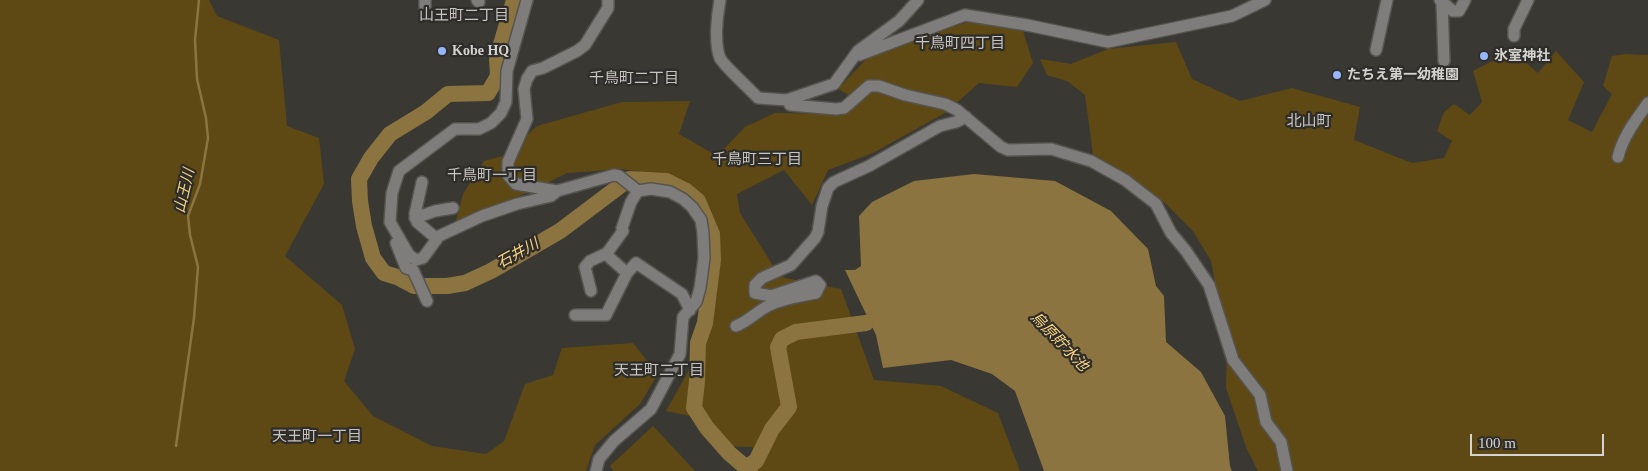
<!DOCTYPE html>
<meta charset="utf-8">
<style>
body{margin:0}
#map{position:relative;width:1648px;height:471px;overflow:hidden;background:#3a3833;font-family:"Times New Roman",serif}
canvas{display:block}
.scale{position:absolute;left:1470px;top:434px;width:134px;height:22px;box-sizing:border-box;border:2px solid #d4d3d0;border-top:0;padding-left:6px;font-size:15px;line-height:18px;white-space:nowrap;color:#d4d3d0;-webkit-text-stroke:4px #2f2d29;paint-order:stroke}
</style>
<div id="map">
<canvas width="1648" height="471"></canvas>
<div class="scale">100 m</div>
</div>
<script>
const g = document.querySelector('canvas').getContext('2d');
g.lineJoin = 'round';
function paint(path, color) { g.fillStyle = color; g.fill(path, 'evenodd'); }
function strokePath(path, color, width, dash) { g.strokeStyle = color; g.lineWidth = width; g.lineCap = dash ? 'butt' : 'round'; g.setLineDash(dash || []); g.stroke(path); }
function label(font, color, halo, rows, align = 'center') {
  g.font = font + ' "Times New Roman","Noto Sans JP",serif'; g.lineWidth = 4.5; g.setLineDash([]); g.textBaseline = 'middle'; g.strokeStyle = halo; g.fillStyle = color; for (const [text, x, y, turn = 0] of rows) {
    g.save(); g.translate(x, y); g.rotate((+turn || 0) * Math.PI / 180); g.textAlign = isNaN(turn) ? turn : align; if (halo) g.strokeText(text, 0, 0); g.fillText(text, 0, 0); g.restore();
  }
}
paint(new Path2D(`
 M0 0H209L217 16 279 40 287 126 319 138 324 184 285 256 342 305 355 349 344 381 373 416 432 446 486 454 504 441 525 384 553 375 562 348 633 343 658 374 640 404 595 445 586 471H0Z
 M968 22 1023 31 1033 63 1017 87 979 83 945 113 873 153 828 170 812 205 784 170 737 194 740 213 780 277 841 289 874 380 941 386 998 413 1020 471H752L753 447 713 446 690 416 666 411 698 354 717 292 712 234 698 200 667 177 622 169 567 173 529 192 456 221 463 194 484 161 507 155 537 126 622 102 690 101 679 134 717 156 745 127 775 113 842 114 860 101 838 89 868 57 933 33Z
 M1176 42 1192 79 1240 101 1292 88 1360 107 1354 140 1412 163 1444 158 1452 141 1437 131 1444 112 1454 104 1470 115 1482 102 1473 71 1512 51 1538 73 1556 51 1584 82 1568 120 1592 132 1612 94 1603 86 1612 56 1625 54 1648 55V471H1258L1246 447 1226 388 1227 343 1211 261 1193 231 1165 203 1093 154 1085 95 1067 81 1047 75 1040 59 1071 64 1108 49Z
 M653 426 695 471H613L610 466Z`), '#5e4914');
paint(new Path2D(`
 M974 174 1055 181 1111 211 1148 249 1156 286 1164 296 1166 342 1201 372 1225 416 1230 466 1232 471H1044L1015 391 992 374 951 360 883 368 876 335 845 270H855L861 266 859 216 872 202 914 181Z`), '#8b743f');
strokePath(new Path2D(`
 M176 446 194 318 198 267 190 235 188 216 200 184 208 138 206 118 197 79 195 40 199 0`), '#8b743f', 2.5);
strokePath(new Path2D(`
 M514 0 497 58 498 76 488 93 448 94 426 112 390 134 371 158 359 179 360 201 364 226 373 258 384 273 397 277 414 286H447L465 283 491 271 560 231 629 179 666 181 686 191 698 201 712 234 713 260 705 323 698 343 697 381 694 408 707 428 729 453 750 471
 M747 467 756 461 772 429 789 407 778 347 782 339 796 332 866 323`), '#8b743f', 16);
const minor = new Path2D(`
 M477 0 479 2
 M527 0 507 71 506 102 501 113 491 123 479 129H455L399 171 392 193 390 222 409 255 416 260 423 258 439 236 482 216 517 204 551 196 557 191 614 175 619 176 638 191
 M720 0C717 16 714 43 720 58 723 65 751 90 758 98L787 100
 M918 0 899 21 858 51 834 84 787 100 790 105 836 109 844 108 869 86H879L905 95 945 104 957 110 1001 147 1008 150 1051 149 1091 161 1125 180 1156 204 1171 233 1186 251 1209 285 1233 360 1260 395 1266 422 1281 442 1287 471
 M1440 0 1453 11H1459L1465 0
 M1442 2 1444 61
 M425 7V0
 M1514 36V29L1528 0
 M1376 50 1387 0
 M859 55 965 15 1027 25 1108 42 1232 16 1265 0
 M1618 157C1623 136 1636 120 1648 103
 M422 182 415 214 417 222 437 239
 M557 191 516 184 508 175V162L527 119 524 89 527 79 532 71 543 68 577 51 585 45 608 8V0
 M415 218 435 211 453 208
 M396 243 406 268 413 270 427 301
 M627 273 636 263 682 294 690 310
 M591 291 585 267 590 261 607 253
 M575 315H606L627 273 609 257 607 253 623 231 622 228 631 202 638 191
 M736 326C748 322 758 310 770 305 784 298 802 296 816 293L820 285 816 281 771 296 755 293V285L762 278 791 265 815 238 818 232 822 206 828 188 834 182 869 166 940 126 956 122 966 117
 M596 471 599 459 614 441 651 409 680 354 683 317 696 302 700 288 704 258 703 233 701 220 692 207 683 199 670 192 651 189 638 191`);
strokePath(minor, '#56544f', 14);
strokePath(minor, '#7e7d7b', 11);
for (const [x, y, r, color] of [
 [442,51,5,"#98b6fd"],
 [1484,56,5,"#98b6fd"],
 [1337,75,5,"#98b6fd"]
]) { const dot = new Path2D(); dot.arc(x, y, r, 0, 2 * Math.PI); g.fillStyle = color; g.fill(dot); strokePath(dot, '#2f2d29', 2); }
label('bold 14px', '#d4d3d0', '#2f2d29', [
 ["Kobe HQ",452,51],
 ["氷室神社",1494,56],
 ["たちえ第一幼稚園",1347,75]
], 'left');
label('15px', '#c8c5c0', '#2f2d29', [
 ["山王町二丁目",464,16],
 ["千鳥町四丁目",960,44],
 ["千鳥町二丁目",634,79],
 ["北山町",1309,122],
 ["千鳥町三丁目",757,160],
 ["千鳥町一丁目",492,176],
 ["天王町二丁目",659,371],
 ["天王町一丁目",317,437]
]);
label('italic 15px', '#f6d383', '#2f2d29', [
 ["山王川",185,191,-77],
 ["石井川",518,254,-29],
 ["烏原貯水池",1059,342,46]
]);
</script>
